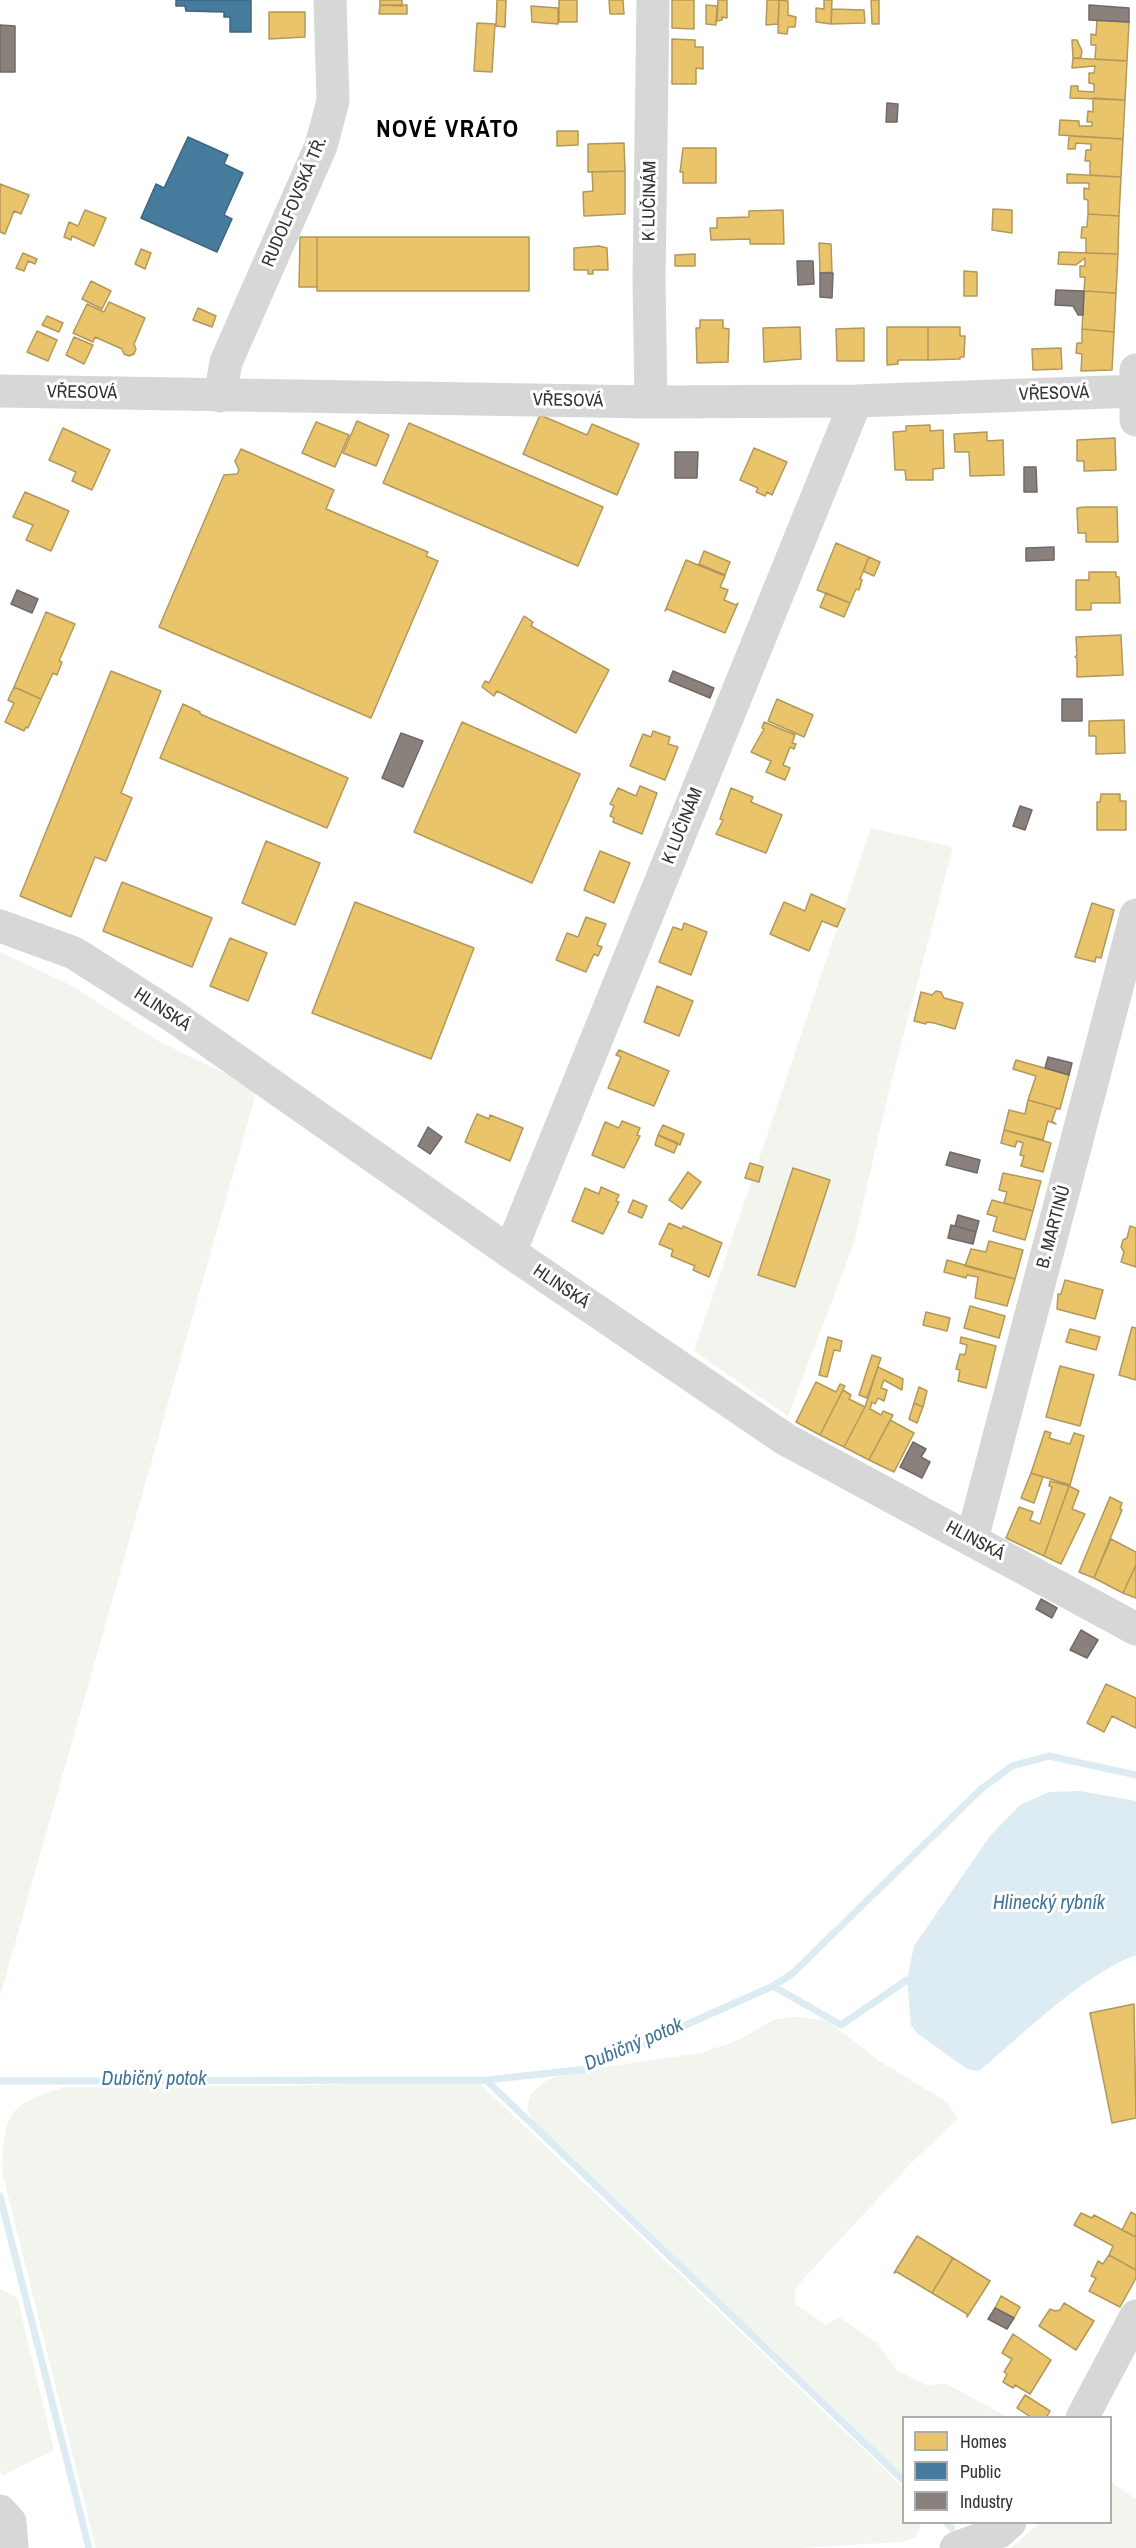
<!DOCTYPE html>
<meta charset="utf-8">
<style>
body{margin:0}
#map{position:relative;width:1136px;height:2548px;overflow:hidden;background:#fff;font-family:"Archivo Narrow",sans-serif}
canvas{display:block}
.legend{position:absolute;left:902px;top:2416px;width:210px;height:108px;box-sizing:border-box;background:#fff;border:2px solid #adadad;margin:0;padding:8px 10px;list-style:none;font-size:18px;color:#333}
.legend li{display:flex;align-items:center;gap:12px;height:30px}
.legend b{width:30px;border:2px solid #adadad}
</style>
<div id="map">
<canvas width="1136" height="2548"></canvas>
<ul class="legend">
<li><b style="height:16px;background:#e9c46a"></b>Homes</li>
<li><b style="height:16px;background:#457b9d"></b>Public</li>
<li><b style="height:16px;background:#8a817c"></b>Industry</li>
</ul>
</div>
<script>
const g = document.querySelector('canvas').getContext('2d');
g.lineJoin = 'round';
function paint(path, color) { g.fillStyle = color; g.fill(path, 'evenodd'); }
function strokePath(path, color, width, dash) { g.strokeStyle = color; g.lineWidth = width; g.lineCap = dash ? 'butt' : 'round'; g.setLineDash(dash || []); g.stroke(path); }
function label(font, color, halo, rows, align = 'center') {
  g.font = font + ' "Archivo Narrow",sans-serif'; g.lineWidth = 6; g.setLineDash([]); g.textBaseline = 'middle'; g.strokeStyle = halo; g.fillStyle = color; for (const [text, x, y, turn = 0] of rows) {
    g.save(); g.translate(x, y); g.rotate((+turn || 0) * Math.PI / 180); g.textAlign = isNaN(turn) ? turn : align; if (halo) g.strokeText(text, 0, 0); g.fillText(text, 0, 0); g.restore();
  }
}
paint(new Path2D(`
 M871 828 953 847 888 1094 854 1243 788 1416 694 1351Z
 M0 952 70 985 162 1043 257 1089 0 1996Z
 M796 2017 828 2021 879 2061 947 2102 958 2119 911 2163 795 2288V2304L826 2325 839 2317 877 2343 898 2371 926 2385 947 2384 1007 2417 904 2418 903 2476 537 2129 527 2108 530 2095 547 2080 570 2072 701 2053 739 2040 773 2020Z
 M476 2080 903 2487 904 2522 922 2523 915 2538 901 2542 800 2548H96L2 2171C5 2112 7 2105 65 2087L285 2086Z
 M0 2289 17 2297 54 2450 3 2475 0 2471Z
 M1111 2482 1136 2499V2548H1011L1039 2523 1110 2522Z`), '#f1f5ed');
paint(new Path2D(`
 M1080 1791 1136 1801V1955C1079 1977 1026 2032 979 2071L967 2069 917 2033 911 2025 907 1980 914 1946 990 1836 1020 1805 1049 1792Z`), '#ddebf3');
const homes = new Path2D(`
 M380 0H402V6L380 5Z
 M497 0H506L505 27 496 26Z
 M559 0H577V22H559Z
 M609 0H623L624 14H610Z
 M672 0H694V29L672 28Z
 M718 0H727V18L722 17V20L717 21Z
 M767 0H779L778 24 766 25Z
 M779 0 788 1V15L796 17 795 27H788L787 34 778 33Z
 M824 0H832L831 24 816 22V8L824 9Z
 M871 0H879V24H872Z
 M380 5H407V14H379Z
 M706 5 717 6 716 25 706 24Z
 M531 6 558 8V24L532 22Z
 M832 9 864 10 865 23 831 24Z
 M269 12H305V37L269 39Z
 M1097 20 1129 22 1127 61 1095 59 1096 45H1091V34L1096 35Z
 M477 23 495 24 492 72 474 71Z
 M672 39 695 40V47H703V69L696 68V84H672Z
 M1072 40H1077L1082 51 1081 58H1073Z
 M1073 58 1127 61 1125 100 1070 98 1071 86H1078V91L1094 92V84L1089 83V73H1094L1095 66 1072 68Z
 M1093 98 1125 100 1123 139 1059 135 1060 120 1079 121V126H1092V122H1087L1088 111 1093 112Z
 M557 131H578V145L557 146Z
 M1069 136 1123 139 1121 177 1090 175V161H1085L1086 150H1091V144L1076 143 1075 149H1068Z
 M624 143 625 171 588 172V144Z
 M683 148H716V183H683V172H680Z
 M625 171V214L584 216 583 192 593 191 592 172Z
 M1067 174 1121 177 1119 216 1088 214V200L1084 199V188L1089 189V183H1067Z
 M0 184 29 195 21 214 14 211 5 234 0 232Z
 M993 209 1012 210V233L992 230Z
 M85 210 106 218 94 246 72 236 71 240 64 237 69 222 78 226Z
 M783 210 784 244H750V239L711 240 710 228H717V218L749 217V211Z
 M1088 214 1119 216 1118 254 1086 253V238H1081L1082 227H1087Z
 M300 237H317V287H299Z
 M317 237H529V291H317Z
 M819 243 831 244 832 272 820 273Z
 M599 246 607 248 608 270H593V274H588V270H574V248Z
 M141 249 151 253 145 269 135 264Z
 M1059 252 1118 254 1116 293 1084 291 1085 277H1080V266H1085V258L1076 265 1058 264Z
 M23 253 37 259 35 264 28 261 24 271 16 268Z
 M695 254V266H675V255Z
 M964 271 977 272V296H964Z
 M91 281 111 291 102 309 82 299Z
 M1084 291 1116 293 1114 332 1082 329Z
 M109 302 145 318 134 344 136 349 134 354 129 356 124 354 122 349 95 337 93 342 73 333 87 304 104 312Z
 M198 308 216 316 212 327 193 320Z
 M47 316 63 323 59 332 42 325Z
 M700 320H723V328L729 329 728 362 697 363 696 328H700Z
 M800 327 801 359 764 362 763 328Z
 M887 327H928V360H898V364L887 365Z
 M928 327H960V336H965L964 357H960V359L928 360Z
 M864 328V361H837L836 329Z
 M1082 329 1114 332 1112 370 1081 371 1082 354 1076 353 1077 343H1082Z
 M37 331 57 340 48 361 27 352Z
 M74 337 93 345 84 364 66 355Z
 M1061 348 1062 369 1033 370 1032 349Z
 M540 415 587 435 592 424 639 444 617 495 523 454Z
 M357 421 389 435 376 466 343 453Z
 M316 422 349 435 335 467 302 453Z
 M409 423 603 507 578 566 383 483Z
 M930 425V431L943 430 944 468 933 469V480H906L905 470H895L893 432 906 431V426Z
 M63 428 110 450 92 490 72 481 76 472 49 460Z
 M987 432V441L1003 440 1004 475 970 476 969 452H955L954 434Z
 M1115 438 1116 470 1084 471V461H1077V440Z
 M754 448 787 462 772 495 767 492 765 496 756 492 758 488 740 480Z
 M241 449 334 490 326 509 428 552 426 556 438 561 371 718 159 627 224 475 237 474 239 470 235 461Z
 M25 492 69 511 51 551 26 540 33 525 13 517Z
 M1085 507H1117L1118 542H1086V533H1078L1077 508Z
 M836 543 869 557 860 579 862 580 859 590 856 589 850 603 817 590Z
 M704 551 730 562 725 575 699 564Z
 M869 557 880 562 874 576 863 571Z
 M686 560 725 576 720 587 728 590 724 600 736 605 738 603 725 633 667 609 665 611Z
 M1089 572H1116V577H1119L1120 603H1091V610H1076V580H1089Z
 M826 593 850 603 844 617 820 607Z
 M46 612 75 624 59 661 62 662 57 675 53 673 41 699 14 687Z
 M524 616 533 622 531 626 609 670 576 733 497 691 494 696 482 687 485 681 489 683Z
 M1121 635 1123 675 1077 677V658L1075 657 1077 655 1076 637Z
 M111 671 161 691 121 793 132 798 106 861 95 857 71 917 20 896Z
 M14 687 41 699 28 728 26 727 24 731 5 722 14 703 8 700Z
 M777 699 813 715 804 737 768 721Z
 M183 704 200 712V714L348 778 327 828 160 758Z
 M1124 720 1125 753 1096 754V736H1089V721Z
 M462 722 580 774 532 883 414 832Z
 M764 722 795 735 792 743 796 744 794 749 790 747 783 765 790 768 785 780 766 772 771 761 751 752 764 729 762 728Z
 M653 731 670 737 668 744 678 747 665 780 630 766 643 734 651 737Z
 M640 786 657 793 642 834 613 822 614 818 610 816 614 806 610 804 618 788 636 796Z
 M731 788 753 797 751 802 782 815 766 853 716 834 723 820 720 819Z
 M1101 794H1120V801H1126V830H1097V802H1100Z
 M266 841 320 863 295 925 242 903Z
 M600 851 630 863 614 903 584 890Z
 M122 882 212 918 192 967 103 931Z
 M811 894 845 909 837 927 822 921 809 951 770 934 784 902 805 911Z
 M355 902 474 948 431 1059 312 1013Z
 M1092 903 1114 910 1101 958 1096 957 1095 962 1075 957Z
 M586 917 606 924 597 945 602 947 598 956 594 954 586 972 556 960 567 933 578 937Z
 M684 923 707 932 691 975 659 962 673 927 682 930Z
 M230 938 267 953 248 1001 210 986Z
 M657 986 693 1001 679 1036 644 1022Z
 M936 991 941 992 944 998 963 1003 955 1029 934 1023 927 1022 926 1024 914 1021 921 992 932 995Z
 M619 1050 669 1071 654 1106 608 1088 621 1057 616 1055Z
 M1016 1060 1069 1075 1060 1109 1028 1100 1036 1076 1013 1069Z
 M1028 1100 1060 1109H1056L1052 1121 1056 1124 1048 1121 1043 1140 1004 1130 1009 1110 1025 1114Z
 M477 1114 489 1119 490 1115 523 1128 510 1161 465 1142Z
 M622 1121 640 1128 637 1135 640 1136 624 1168 592 1155 605 1122 619 1128Z
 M663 1125 684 1134 680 1145 658 1135Z
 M1004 1130 1051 1143 1043 1172 1021 1166 1024 1156 1020 1155 1023 1143 1017 1141 1015 1147 1001 1143Z
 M658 1135 678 1143 674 1153 655 1145Z
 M750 1163 763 1167 759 1182 745 1178Z
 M793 1168 830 1180 795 1287 758 1275Z
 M688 1172 701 1182 682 1209 669 1200Z
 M1003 1173 1041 1181 1033 1211 1004 1203 1007 1192 999 1190Z
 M601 1187 619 1195 616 1201 619 1202 603 1234 572 1221 585 1188 599 1194Z
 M633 1200 647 1206 642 1218 628 1212Z
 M992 1200 1033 1211 1025 1240 993 1231 997 1217 987 1214Z
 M669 1223 682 1229 683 1226 722 1243 709 1277 693 1270 695 1266 671 1256 673 1250 659 1244Z
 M1130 1226 1136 1228V1267L1121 1262 1124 1252 1121 1247 1123 1240 1127 1238Z
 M989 1241 1023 1250 1015 1279 965 1266 971 1249 986 1252Z
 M947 1260 1015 1279 1007 1306 975 1298 978 1277 967 1275 966 1278 944 1272Z
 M1065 1280 1103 1290 1095 1319 1057 1309 1058 1294H1061Z
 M970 1306 1005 1316 999 1338 964 1328Z
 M926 1312 950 1318 947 1331 923 1325Z
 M1132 1327 1136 1328V1380L1119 1375Z
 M1070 1329 1100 1337 1096 1350 1066 1342Z
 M828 1337 842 1341 840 1351 834 1350 827 1377 819 1375Z
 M961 1337 996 1346 986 1388 958 1381 960 1370 956 1369 960 1354 965 1355 967 1345 960 1343Z
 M872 1355 881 1358 867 1398 859 1395Z
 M1060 1366 1094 1375 1080 1426 1046 1417Z
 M878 1367 903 1379 902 1390 884 1380 881 1388 887 1390 884 1401 878 1398 875 1404 872 1402 870 1409 881 1415 883 1411 893 1415 869 1460 844 1447 865 1407Z
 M816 1382 836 1392 840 1384 845 1386 820 1435 796 1422Z
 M919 1387 927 1391 923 1407 914 1403Z
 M843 1390 851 1395 849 1399 865 1407 844 1447 820 1435Z
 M914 1403 923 1407 917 1423 909 1419Z
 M890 1420 914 1433 894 1472 869 1460Z
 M1045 1431 1051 1433 1049 1438 1070 1444 1074 1433 1084 1436 1070 1485 1031 1473Z
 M1031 1473 1043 1477 1034 1503 1021 1498Z
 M1050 1481 1069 1486 1044 1556 1006 1538 1019 1507 1033 1512 1030 1520 1040 1524 1052 1487 1049 1486Z
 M1069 1486 1079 1491 1072 1509 1085 1514 1061 1564 1044 1556Z
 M1110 1497 1122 1503 1120 1509 1122 1510 1094 1578 1079 1572Z
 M1111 1539 1136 1552V1565L1123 1593 1094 1578Z
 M1136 1565V1598L1123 1593Z
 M1106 1684 1136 1698V1728L1112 1716 1104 1732 1087 1723Z
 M1134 2004 1136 2118 1112 2123 1090 2013Z
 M1131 2212 1136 2215V2237L1122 2230Z
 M1081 2213 1092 2218 1094 2215 1136 2237V2270L1109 2255 1113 2246 1074 2225Z
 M917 2236 953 2258 932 2293 897 2272 894 2273Z
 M1109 2255 1136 2270V2278L1120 2307 1089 2291 1096 2278 1091 2276 1098 2261 1103 2264Z
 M953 2258 990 2281 967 2317V2314L932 2293Z
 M1001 2296 1020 2307 1014 2318 995 2308Z
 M1064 2303 1094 2321 1076 2350 1039 2326 1050 2309 1055 2311 1060 2310Z
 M1013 2334 1051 2360 1030 2394 1015 2385 1013 2388 1003 2382 1007 2374 1004 2372 1012 2359 1002 2353Z
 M1025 2395 1050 2411 1046 2418H1032L1017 2408Z`);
paint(homes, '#e9c46a');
strokePath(homes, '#b2985a', 1.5);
const public = new Path2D(`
 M176 0H251V32H230V17H224V12L186 11 185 6H176Z
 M188 137 228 155 224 164 243 173 224 215 232 219 217 252 141 218 156 184 164 188Z`);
paint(public, '#457b9d');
strokePath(public, '#40657d', 1.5);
const industry = new Path2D(`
 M1089 5 1129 8V22L1089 20Z
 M0 25 15 26V72H0Z
 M887 103 898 104 897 122H886Z
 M797 261H813L814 284 798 285Z
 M820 273H833L832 298 820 297Z
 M1056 290 1084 291 1083 315H1078L1073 306 1055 305Z
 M675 452H698L697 478H675Z
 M1024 467H1036L1037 492H1024Z
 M1054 547V560L1026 561V548Z
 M17 590 38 599 32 613 11 604Z
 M673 671 714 688 710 698 669 681Z
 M1062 699H1082V721H1062Z
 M401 733 423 741 403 787 382 778Z
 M1020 806 1032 810 1025 830 1013 826Z
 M1048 1057 1072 1063 1069 1075 1045 1068Z
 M428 1127 442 1137 430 1154 418 1146Z
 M950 1152 980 1160 977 1173 946 1165Z
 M958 1215 979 1221 976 1232 955 1226Z
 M951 1225 976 1232 973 1244 948 1238Z
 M913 1442 926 1449 921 1457 930 1462 922 1478 900 1467Z
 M1041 1599 1057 1608 1052 1618 1036 1609Z
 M1081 1630 1098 1640 1087 1658 1070 1650Z
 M995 2308 1014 2318 1007 2329 988 2319Z`);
paint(industry, '#8a817c');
strokePath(industry, '#706a66', 1.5);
strokePath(new Path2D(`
 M773 1986 841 2025 907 1980
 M486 2080 904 2481
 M0 2081 486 2080 587 2069 773 1986 792 1974 980 1790 1012 1766 1049 1756 1136 1775
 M0 2196 89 2548
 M946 2522 952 2528`), '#ddebf3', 7);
strokePath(new Path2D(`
 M1136 370V420
 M0 391 651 402 856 401 1136 391
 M220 396 226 362 321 146 333 101 330 0
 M651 402 649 279 653 0
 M0 926 74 953 173 1016 510 1252 785 1439 1136 1629
 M510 1252 856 401
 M972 1539 1136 915
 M1082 2418 1136 2316
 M0 2511 10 2522 12 2548
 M956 2548 999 2532 1010 2522`), '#d7d7d7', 33);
label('18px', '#333', '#fff', [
 ["K LUČINÁM",650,201,-89],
 ["RUDOLFOVSKÁ TŘ.",295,202,-67],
 ["VŘESOVÁ",82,393,1],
 ["VŘESOVÁ",1054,394,-2],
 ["VŘESOVÁ",568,401,1],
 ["K LUČINÁM",683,826,-68],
 ["HLINSKÁ",162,1010,33],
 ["B. MARTINŮ",1054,1227,-75],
 ["HLINSKÁ",561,1287,34],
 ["HLINSKÁ",975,1541,28]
]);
label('italic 20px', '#3f7597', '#fff', [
 ["Hlinecký rybník",1049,1904],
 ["Dubičný potok",634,2045,-23],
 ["Dubičný potok",154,2080]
]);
g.letterSpacing = '1.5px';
label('bold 24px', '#000', '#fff', [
 ["NOVÉ VRÁTO",448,131]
]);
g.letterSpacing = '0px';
</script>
